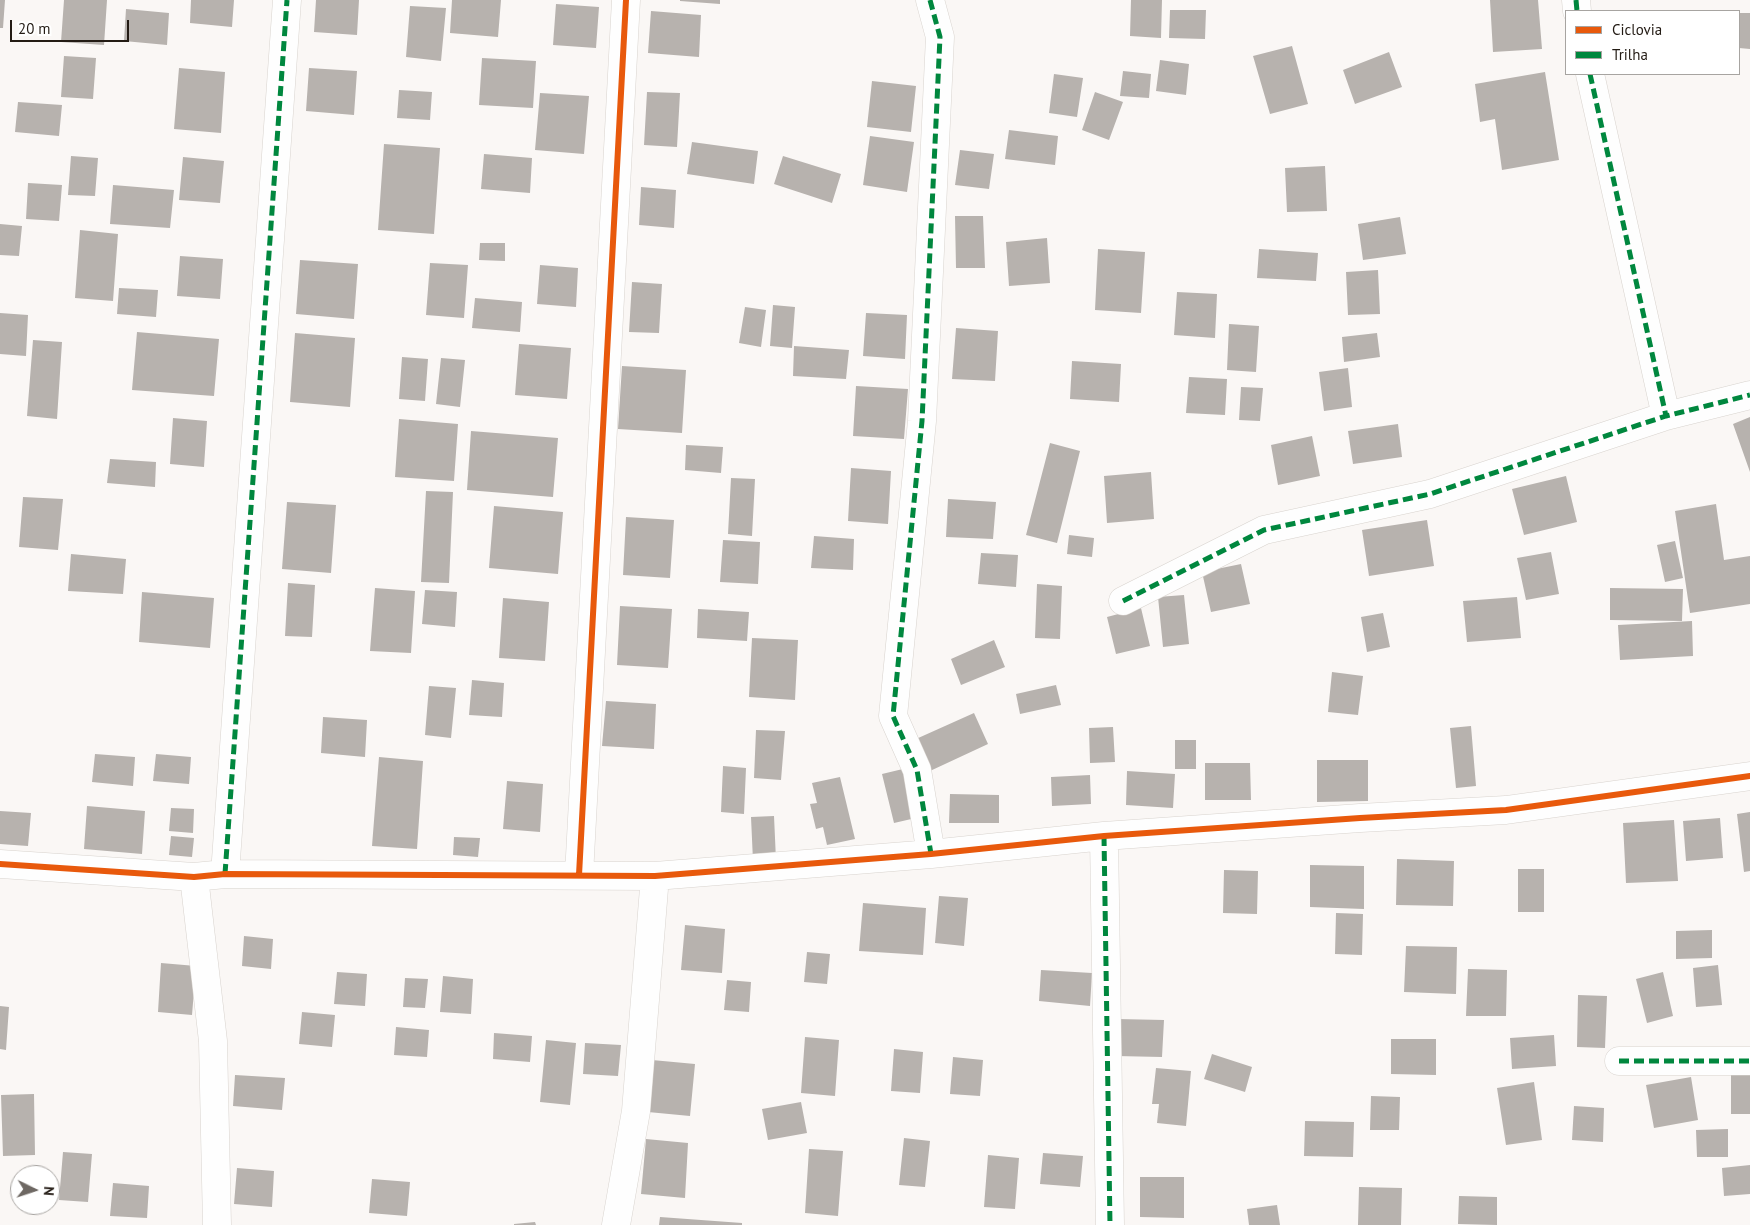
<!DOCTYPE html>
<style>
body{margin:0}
#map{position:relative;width:1750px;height:1225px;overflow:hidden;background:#faf7f5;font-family:"PT Sans",sans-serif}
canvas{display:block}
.legend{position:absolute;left:1565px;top:10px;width:175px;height:65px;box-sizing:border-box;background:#fff;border:1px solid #a7a4a1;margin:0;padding:6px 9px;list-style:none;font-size:15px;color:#231b14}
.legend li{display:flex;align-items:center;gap:10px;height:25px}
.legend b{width:25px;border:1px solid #a7a4a1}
.north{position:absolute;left:10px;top:1165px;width:50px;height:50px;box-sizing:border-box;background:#fff;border:1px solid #a7a4a1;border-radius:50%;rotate:94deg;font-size:14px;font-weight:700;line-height:20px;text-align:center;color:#231b14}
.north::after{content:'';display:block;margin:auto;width:18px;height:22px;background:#6e6863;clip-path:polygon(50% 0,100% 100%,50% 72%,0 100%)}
.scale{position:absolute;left:10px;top:20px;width:119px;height:22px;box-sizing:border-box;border:2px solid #231b14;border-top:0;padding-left:6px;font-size:15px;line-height:18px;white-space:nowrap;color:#231b14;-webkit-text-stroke:4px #fff;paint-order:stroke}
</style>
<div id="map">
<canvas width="1750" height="1225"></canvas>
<ul class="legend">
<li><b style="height:6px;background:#e8590c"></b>Ciclovia</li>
<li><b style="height:6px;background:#00873e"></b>Trilha</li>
</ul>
<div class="north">N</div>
<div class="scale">20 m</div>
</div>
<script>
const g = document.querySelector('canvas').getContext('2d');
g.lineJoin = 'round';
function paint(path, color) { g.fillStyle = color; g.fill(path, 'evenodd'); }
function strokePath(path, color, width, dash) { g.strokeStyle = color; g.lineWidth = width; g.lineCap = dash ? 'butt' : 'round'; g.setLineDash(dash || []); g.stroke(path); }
paint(new Path2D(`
 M0 0H5L3 28H0Z
 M64 0H107L104 45 61 42Z
 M191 0H234L232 27 190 23Z
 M316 0H359L357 35 314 32Z
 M452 0H501L498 37 450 33Z
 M680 0H720V4L680 1Z
 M1131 0H1162L1161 38 1130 36Z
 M1490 0H1538L1542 49 1493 52Z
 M556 4 599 7 596 48 553 45Z
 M410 6 446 8 441 61 406 57Z
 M126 9 169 13 167 45 124 41Z
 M1170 10H1206L1205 39 1169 38Z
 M651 11 701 15 699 57 648 53Z
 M1739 13H1750V49L1739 48Z
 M1292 46 1308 104 1270 114 1253 56Z
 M1389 52 1402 87 1355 104 1343 70Z
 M64 56 96 58 93 99 61 97Z
 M482 58 536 61 533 108 479 105Z
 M1160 60 1189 64 1186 95 1156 91Z
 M179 68 225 72 221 133 174 129Z
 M309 68 357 71 354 115 306 111Z
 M1123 71 1151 74 1149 98 1120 96Z
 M1545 72 1559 160 1502 170 1495 119 1480 122 1475 84Z
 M1054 74 1083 78 1077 117 1049 113Z
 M872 81 916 86 911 132 867 127Z
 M399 90 432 92 430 120 397 118Z
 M647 92 680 93 677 147 644 145Z
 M1095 92 1123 102 1109 140 1082 130Z
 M540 93 589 96 584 154 535 150Z
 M18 102 62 105 59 136 15 132Z
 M1009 130 1058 136 1055 165 1005 159Z
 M870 136 914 142 907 192 863 185Z
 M692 142 758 151 754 184 687 174Z
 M384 144 440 148 434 234 378 230Z
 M960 150 994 154 989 189 955 185Z
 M484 154 532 158 530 193 481 189Z
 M71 156 98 158 95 196 68 195Z
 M783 156 841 174 832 203 774 184Z
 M183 157 224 161 220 203 179 200Z
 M1325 166 1327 211 1287 212 1285 168Z
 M28 183 62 185 59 221 26 219Z
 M113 185 174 190 170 228 110 224Z
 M641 187 676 190 674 228 639 225Z
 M955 216H983L985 268H956Z
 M1400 217 1406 254 1363 260 1358 224Z
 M0 224 22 226 19 256 0 255Z
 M80 230 118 234 113 301 75 298Z
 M1047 238 1050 283 1009 286 1006 242Z
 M480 243H505V261L479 260Z
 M1098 249 1145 252 1141 313 1095 310Z
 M1259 249 1318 253 1316 281 1257 278Z
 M180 256 223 259 220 299 177 296Z
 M300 260 358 264 354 319 296 314Z
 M430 263 468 265 464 318 426 315Z
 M540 265 578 268 576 307 537 304Z
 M1378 270 1380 314 1348 315 1346 272Z
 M632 282 662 284 659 333 629 332Z
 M119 288 158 290 156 317 117 314Z
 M1177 292 1217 294 1215 338 1174 335Z
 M475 298 522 302 520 332 472 328Z
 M773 305 795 307 792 348 770 346Z
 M745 307 766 310 761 347 739 343Z
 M0 313 28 315 26 356 0 354Z
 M866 313 907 315 905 359 863 356Z
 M1229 324 1259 326 1256 372 1227 370Z
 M956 328 998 331 995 381 952 379Z
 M137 332 219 339 214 396 132 390Z
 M295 333 355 338 350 407 290 402Z
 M1377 333 1380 357 1344 362 1342 337Z
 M33 340 62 342 57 419 27 416Z
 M519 344 571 348 567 399 515 395Z
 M794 346 849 350 846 379 793 376Z
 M402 357 428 359 425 401 399 399Z
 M441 358 465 360 460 407 436 404Z
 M1072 361 1121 364 1119 402 1070 399Z
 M622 366 686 370 682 433 618 429Z
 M1348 368 1352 407 1324 411 1319 372Z
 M1189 377 1227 379 1225 415 1186 413Z
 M856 386 908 389 904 439 853 436Z
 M1241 387 1263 388 1260 421 1239 420Z
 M1750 417V472L1733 424Z
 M173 418 207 421 204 467 170 464Z
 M399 419 458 424 454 481 395 477Z
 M1398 424 1402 457 1353 464 1348 431Z
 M471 431 558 438 553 497 467 490Z
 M1312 436 1320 476 1278 485 1271 445Z
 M1050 443 1080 451 1057 543 1026 535Z
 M686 445 723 447 721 473 685 470Z
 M110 459 156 462 155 487 107 483Z
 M851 468 891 471 888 524 848 521Z
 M1151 472 1154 519 1107 523 1104 476Z
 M1566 476 1577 522 1524 535 1512 489Z
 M731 478 755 479 752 536 728 534Z
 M426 491 453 492 449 583 421 582Z
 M23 497 63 499 58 550 19 547Z
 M948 499 996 502 993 539 946 537Z
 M287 502 336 505 331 573 282 569Z
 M1716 504 1724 560 1750 556V604L1690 613 1675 511Z
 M494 506 563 512 558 574 489 568Z
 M626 517 674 520 670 578 623 575Z
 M1427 520 1434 566 1369 576 1362 530Z
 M1069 535 1094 538 1092 557 1067 554Z
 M814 536 854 539 853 570 811 568Z
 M723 540 760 542 758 584 720 582Z
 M1675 541 1683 578 1665 582 1657 545Z
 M1551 552 1559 594 1526 600 1517 558Z
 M981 553 1018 555 1016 587 978 584Z
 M71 554 126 559 123 594 68 591Z
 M1241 564 1250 604 1211 612 1202 572Z
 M288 583 315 585 312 637 285 636Z
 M1037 584 1062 586 1060 639 1035 638Z
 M375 588 415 591 411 653 370 651Z
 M1610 588 1683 589 1682 621 1610 620Z
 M425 590 457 592 455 627 422 624Z
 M142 592 214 598 210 648 139 642Z
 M1184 595 1189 644 1163 647 1158 597Z
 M1517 597 1521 638 1467 642 1463 601Z
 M503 598 549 602 545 661 499 658Z
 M620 606 672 609 668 668 617 665Z
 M1141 608 1150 646 1116 654 1107 617Z
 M698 609 749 612 747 641 697 638Z
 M1383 613 1390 647 1367 652 1361 617Z
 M1692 621 1693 656 1620 660 1618 625Z
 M752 638 798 640 795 700 749 697Z
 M994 640 1005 667 961 685 951 659Z
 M1332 672 1363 676 1358 715 1328 712Z
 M472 680 504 683 502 717 469 715Z
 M1056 685 1061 705 1020 714 1016 694Z
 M429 686 456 688 451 738 425 735Z
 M606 701 656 704 654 749 602 746Z
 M974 713 988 744 930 771 916 739Z
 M323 717 367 720 365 757 321 753Z
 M1471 726 1476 786 1456 788 1450 728Z
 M1113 727 1115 762 1090 763 1089 728Z
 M756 730 785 731 781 780 754 778Z
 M1175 740H1196V769H1175Z
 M95 754 135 757 133 786 92 782Z
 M156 754 191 757 189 784 153 781Z
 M379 757 423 761 417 849 372 846Z
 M1317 760H1368V801L1317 802Z
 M1205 763H1250L1251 800H1205Z
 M723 766 746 768 744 814 721 812Z
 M907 768 920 817 894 823 882 774Z
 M1127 771 1175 774 1173 808 1126 805Z
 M1090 775 1091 804 1052 806 1051 777Z
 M840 777 855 839 827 845 823 827 816 829 810 804 817 803 812 783Z
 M507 781 543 784 540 832 503 829Z
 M950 794 999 795V823H949Z
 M87 806 145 811 142 854 84 849Z
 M171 808 194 809 193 833 169 831Z
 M0 811 31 813 28 846 0 844Z
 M1750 812V871L1744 872 1737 814Z
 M774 816 776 860 753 861 751 817Z
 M1720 818 1723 858 1686 861 1683 821Z
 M1674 820 1678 881 1626 883 1623 823Z
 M171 836 194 838 192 857 169 855Z
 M454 837 480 838 478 857 453 855Z
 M1397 859 1454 861 1453 906 1396 905Z
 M1310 865 1364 866V909L1310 907Z
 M1518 869H1544V912H1518Z
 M1224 870 1258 871 1257 914 1223 913Z
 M939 896 968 898 964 946 935 943Z
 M863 903 926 908 923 955 859 951Z
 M1336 913 1363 914 1362 955 1335 954Z
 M685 925 725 929 722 973 681 970Z
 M1712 930V958L1676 959V931Z
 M244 936 273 939 271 969 242 966Z
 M1406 946 1457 947 1456 994 1404 992Z
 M807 952 830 954 827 984 804 982Z
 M161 963 196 966 192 1015 158 1012Z
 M1718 965 1722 1005 1696 1007 1693 968Z
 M1468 969 1507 970 1506 1016H1466Z
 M1041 970 1092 973 1090 1006 1039 1001Z
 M337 972 367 974 365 1006 334 1004Z
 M1663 972 1673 1016 1647 1023 1636 979Z
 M443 976 473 979 471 1014 440 1012Z
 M405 978 428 979 425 1008 403 1007Z
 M727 980 751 982 749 1012 724 1010Z
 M1578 995 1607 996 1605 1048 1577 1047Z
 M0 1006 9 1007 6 1050 0 1049Z
 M302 1012 335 1015 332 1047 299 1044Z
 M1117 1019 1164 1020 1162 1057 1116 1056Z
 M396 1027 429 1030 427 1057 394 1055Z
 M494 1033 532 1036 530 1062 493 1059Z
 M1554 1035 1556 1066 1512 1069 1510 1038Z
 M805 1037 839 1040 835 1096 801 1093Z
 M1391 1039H1436V1075L1391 1074Z
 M546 1040 576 1043 570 1105 540 1102Z
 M585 1043 621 1045 618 1076 583 1074Z
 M894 1049 923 1052 920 1093 891 1091Z
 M1212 1054 1252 1067 1245 1092 1204 1079Z
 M953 1057 983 1060 980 1096 950 1094Z
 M652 1060 695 1064 690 1116 648 1112Z
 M1156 1068 1191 1071 1186 1126 1157 1123 1159 1104H1152Z
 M235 1075 285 1078 282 1110 233 1106Z
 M1731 1075H1750V1114H1731Z
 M1691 1077 1698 1120 1654 1128 1646 1085Z
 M1534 1082 1542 1140 1506 1145 1497 1088Z
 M34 1094 35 1155 3 1156 1 1095Z
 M1371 1096 1400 1097 1399 1130H1370Z
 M801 1102 807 1133 768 1140 762 1109Z
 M1574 1106 1604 1108 1603 1142 1572 1140Z
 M1305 1121 1354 1122 1353 1157 1304 1156Z
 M1728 1129V1157H1697L1696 1130Z
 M904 1138 930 1141 925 1187 899 1185Z
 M646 1139 688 1143 685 1198 641 1194Z
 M809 1149 843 1151 838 1216 805 1213Z
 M63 1152 92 1154 88 1202 59 1200Z
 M1043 1153 1083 1156 1080 1187 1040 1184Z
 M988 1155 1019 1158 1015 1209 984 1207Z
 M1750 1165V1194L1724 1196 1722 1168Z
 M237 1168 274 1171 272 1207 234 1204Z
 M1140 1177H1184V1218L1140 1217Z
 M372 1179 410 1182 407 1216 369 1213Z
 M113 1183 149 1186 147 1218 110 1216Z
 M1359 1187 1402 1188 1401 1225H1358Z
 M1459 1196 1497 1197V1225L1458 1224Z
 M1277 1205 1280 1225H1249L1247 1209Z
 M660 1217 742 1223V1225H659Z
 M535 1222 536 1225H514V1224Z`), '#b7b2ae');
const minor = new Path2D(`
 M930 0 940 37 922 421 893 716 917 770 931 854
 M1576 0 1577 11
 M1590 74 1666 416
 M1123 601 1264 530 1430 494 1666 416 1750 395
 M1104 836 1110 1225
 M0 864 194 877 225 874 655 876 931 854 1104 836 1360 818 1506 810 1750 776
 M225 874 287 0
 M579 875 626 0
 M194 877 213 1041 217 1225
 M1619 1061H1750
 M616 1225 636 1111 655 876`);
strokePath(minor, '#d8d3ce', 29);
strokePath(minor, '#fefefe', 28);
strokePath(new Path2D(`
 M930 0 940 37 922 421 893 716 917 770 931 854
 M1576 0 1577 11
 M1590 74 1666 416
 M1123 601 1264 530 1430 494 1666 416 1750 395
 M1104 836 1110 1225
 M225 874 287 0
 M1619 1061H1750`), '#00873e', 5, [10, 5]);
strokePath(new Path2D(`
 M0 864 194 877 225 874 655 876 931 854 1104 836 1360 818 1506 810 1750 776
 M579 875 626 0`), '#e8590c', 6);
</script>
